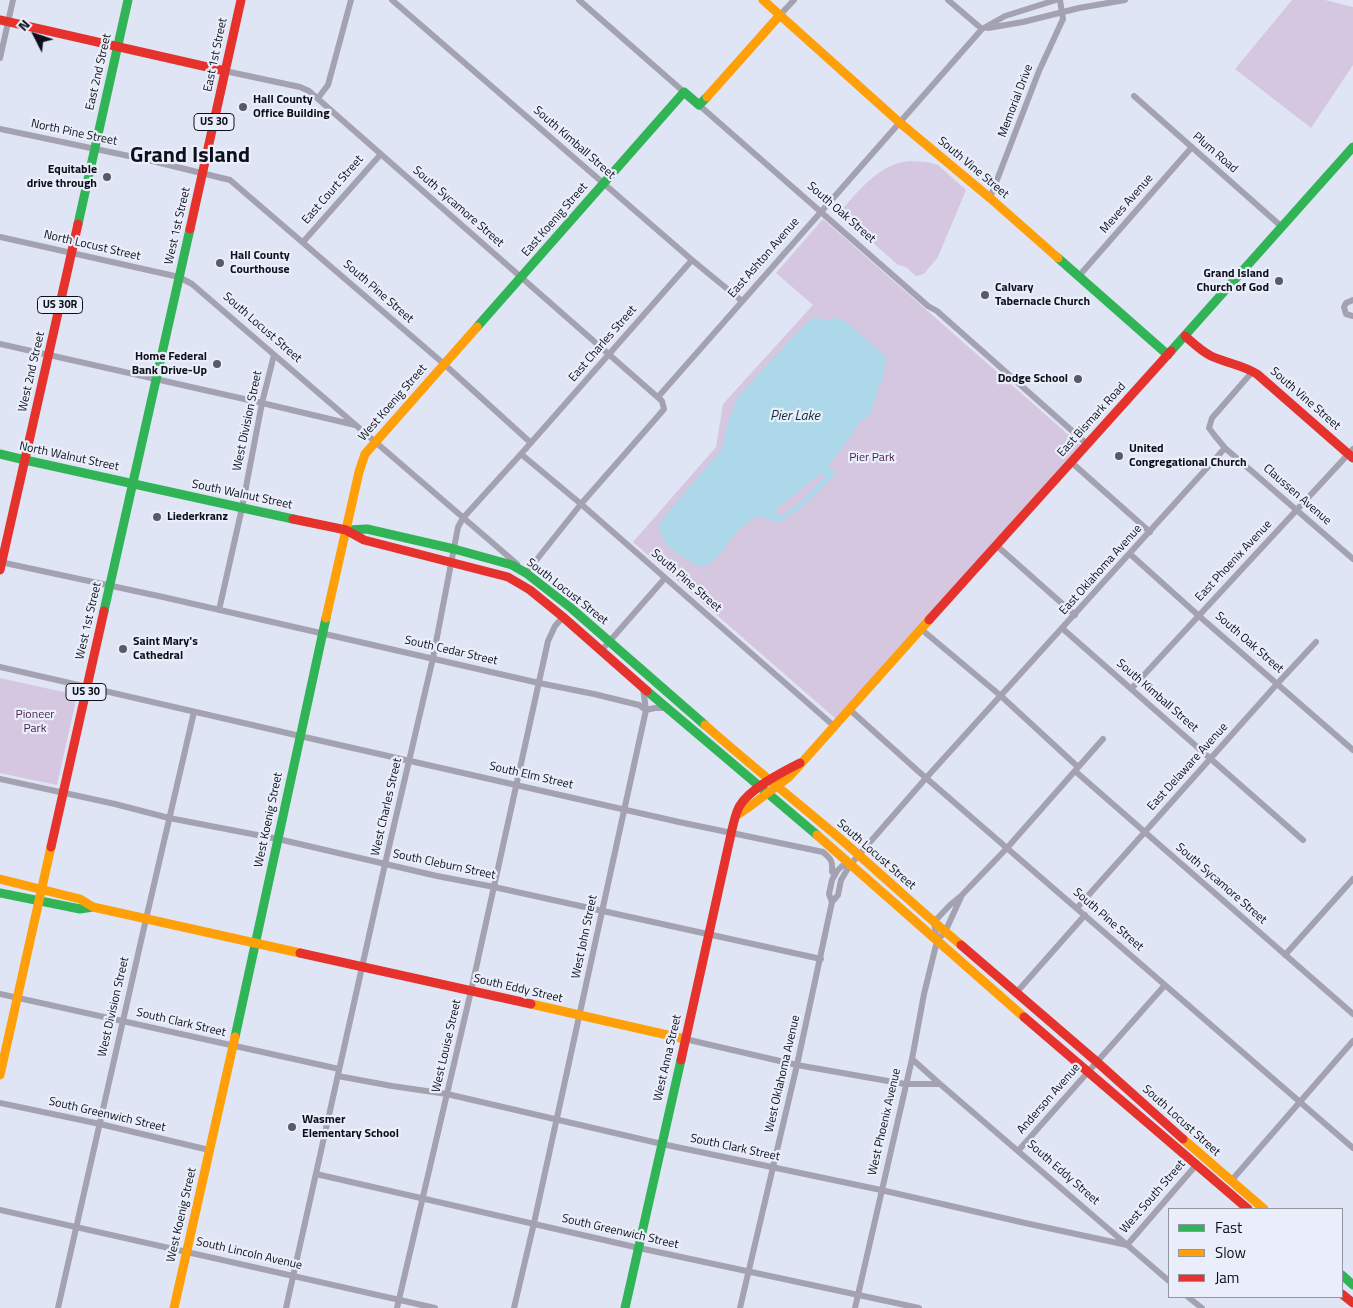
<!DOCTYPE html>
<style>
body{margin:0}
#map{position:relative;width:1353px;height:1308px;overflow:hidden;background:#dfe5f5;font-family:"Titillium Web",sans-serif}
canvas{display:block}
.legend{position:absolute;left:1168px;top:1208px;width:175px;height:90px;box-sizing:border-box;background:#eaeefa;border:1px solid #9295a0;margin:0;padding:6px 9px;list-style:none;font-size:15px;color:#0d101a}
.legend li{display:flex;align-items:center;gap:10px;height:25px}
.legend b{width:25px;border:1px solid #9295a0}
.north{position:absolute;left:10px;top:10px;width:50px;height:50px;-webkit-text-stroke:4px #eaeefa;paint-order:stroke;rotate:311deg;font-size:14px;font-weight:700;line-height:20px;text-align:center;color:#0d101a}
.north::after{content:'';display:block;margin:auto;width:18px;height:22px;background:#0d101a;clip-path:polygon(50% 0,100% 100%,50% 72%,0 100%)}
</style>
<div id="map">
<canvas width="1353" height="1308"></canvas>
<ul class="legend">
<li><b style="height:6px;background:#30b455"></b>Fast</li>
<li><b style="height:6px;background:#ff9f0a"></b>Slow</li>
<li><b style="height:6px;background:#e5322d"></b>Jam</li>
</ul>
<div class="north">N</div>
</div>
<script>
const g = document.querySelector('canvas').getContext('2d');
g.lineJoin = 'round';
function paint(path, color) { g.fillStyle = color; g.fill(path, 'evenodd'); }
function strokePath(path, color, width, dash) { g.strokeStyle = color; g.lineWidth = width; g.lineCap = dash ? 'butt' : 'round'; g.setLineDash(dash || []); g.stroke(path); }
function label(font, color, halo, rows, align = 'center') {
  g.font = font + ' "Titillium Web",sans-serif'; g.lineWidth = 4.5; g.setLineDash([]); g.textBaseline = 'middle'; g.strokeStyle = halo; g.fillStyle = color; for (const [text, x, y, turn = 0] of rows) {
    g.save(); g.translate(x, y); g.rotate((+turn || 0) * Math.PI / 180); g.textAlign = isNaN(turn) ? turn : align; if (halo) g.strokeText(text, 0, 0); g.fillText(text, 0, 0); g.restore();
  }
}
paint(new Path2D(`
 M1292 0H1325L1353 7V65L1311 128 1235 69Z
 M910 161 927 162 938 165 966 190 938 257 924 274 916 276 906 267 898 265 839 213C858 192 879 163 910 161Z
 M823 219 1080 445 836 719 633 542 716 447 723 404 813 305 776 273Z
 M0 678 77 695 57 785 0 773Z`), '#d6c7e1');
paint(new Path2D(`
 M835 317 848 323 887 358 882 381 877 388V394L869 417 860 421 851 436 833 460 827 464 836 473 818 492 800 509 781 521H774L758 516C750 521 741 527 736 533 724 547 720 561 701 567 685 560 657 543 659 523L721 450 728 423 736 400 741 393 808 321 815 318 831 320ZM821 474 825 475 826 477 819 483 801 502 780 516 778 515 775 512 777 508Z`), '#acd8e9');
strokePath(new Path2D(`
 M392 0 692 260 742 301
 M579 0 684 92
 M948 0 982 29
 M780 15 794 0
 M988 28 1023 22 1079 8 1125 0
 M0 58 13 0
 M225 71 300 87 309 91 662 401 664 409 659 415 581 504 526 573 524 571
 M1134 96 1282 227
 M318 98 328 85 351 0
 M699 105 928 306 937 311 1087 444
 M0 129 148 160 230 180 444 364 531 443
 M990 198 1039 71 1063 19 1060 0
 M0 237 179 277 192 284 517 564
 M303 242 381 154
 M1078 277 1192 147
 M1353 300 1346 303 1344 307 1346 314 1353 316
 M0 344 262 403 355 425
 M1253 371 1212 418 1209 428 1215 436 1225 448 1353 559
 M658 397 982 29 1005 16 1056 0
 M521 454 581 504 834 726
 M1071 462 1150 532
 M996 545 1075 615
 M1130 554 1199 616 1353 750
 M0 562 163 597 539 683 594 694 639 705 646 710 655 708H666
 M219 610 242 508 262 403 274 355
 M921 629 1001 696 1078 767
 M1063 629 1303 840
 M601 651 665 578
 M0 667 300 736 679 822 823 852C831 859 833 861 832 872L835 875
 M1131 689 1353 449
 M849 709 918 771 1353 1148
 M1075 771 1353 1014
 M0 779 115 804 169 818 278 839 437 876 494 887 821 959
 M832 902 829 894 832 880 837 871 842 866 850 865
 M1077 908 1277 684 1316 642
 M937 941 945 932 961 897
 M1285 955 1353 879
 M1016 993 1085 915
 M0 994 339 1069
 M685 1039 797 1065 905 1084H940L1169 1281
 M912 1059 940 1084
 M338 1076 392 1086 447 1094 662 1144 881 1190 1025 1223 1127 1245 1197 1164
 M0 1103 100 1124 209 1150
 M1018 1151 1165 985
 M316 1174 639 1248 919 1308
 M1231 1181 1353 1041
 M0 1210 435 1308
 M1188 1297 1202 1308
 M58 1308 146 919 194 712
 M286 1308 385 864 433 658 458 527 463 518 521 454 692 260
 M397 1308 471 991 548 641 555 626 563 617
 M514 1308 534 1223 646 710 643 688
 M740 1308 797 1065 832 902 838 895 841 880 850 865 926 778 1225 448
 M855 1308 912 1059 924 994 937 941 934 922 950 905 961 896 1007 848 1103 739`), '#a4a2b0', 6);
strokePath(new Path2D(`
 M78 224 128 0
 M1058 258 1168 355
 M477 327 684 92 699 105 707 97
 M1171 351 1353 147
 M0 454 25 460
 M25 460 293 519
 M347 530 367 529 454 549 512 565 526 573 571 608 705 725
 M104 611 190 229
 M647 691 817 835
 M0 893 80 909 93 907
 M235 1037 326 618
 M1342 1275 1353 1285
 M625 1308 681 1060`), '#30b455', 9);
strokePath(new Path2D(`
 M763 0 899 122 990 198 1058 258
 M707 97 780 15
 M326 618 359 472 365 454 477 327
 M705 725C748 763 793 799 837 836 879 872 919 910 961 945
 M737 815 749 807 789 777 929 620
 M817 835 1024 1017
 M0 879 80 899 93 907 300 953
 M531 1004 685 1039
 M0 1075 51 847
 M1183 1139 1264 1209
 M174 1308 235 1037`), '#ff9f0a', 9);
strokePath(new Path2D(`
 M0 20 225 71
 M190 229 241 0
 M1185 336C1193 343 1201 351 1211 356 1226 363 1243 365 1257 374L1353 458
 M293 519 346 530 364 540 508 577 530 590 563 617 647 691
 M0 570 78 224
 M929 620 1171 351
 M51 847 104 611
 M961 945 1097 1062 1183 1139
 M300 953 531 1004
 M1024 1017 1248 1209
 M681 1060 731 834C733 825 735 815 739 807 749 789 782 772 800 763
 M1342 1294 1353 1303`), '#e5322d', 9);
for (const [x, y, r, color] of [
 [243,107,5,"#565b67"],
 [107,177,5,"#565b67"],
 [220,263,5,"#565b67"],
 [1279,281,5,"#565b67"],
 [985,295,5,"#565b67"],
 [217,364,5,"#565b67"],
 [1078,379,5,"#565b67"],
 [1119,456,5,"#565b67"],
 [157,517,5,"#565b67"],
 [123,649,5,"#565b67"],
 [292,1127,5,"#565b67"]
]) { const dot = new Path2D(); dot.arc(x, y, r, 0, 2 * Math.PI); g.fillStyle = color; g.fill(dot); strokePath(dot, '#eaeefa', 2); }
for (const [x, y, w] of [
 [214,122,40],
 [60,305,45],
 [86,692,40]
]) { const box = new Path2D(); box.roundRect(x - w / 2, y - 8.5, w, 17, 4); g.fillStyle = '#eaeefa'; g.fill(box); strokePath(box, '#0d101a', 1); }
label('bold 11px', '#0d101a', null, [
 ["US 30",214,122],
 ["US 30R",60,305],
 ["US 30",86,692]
]);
label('12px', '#0d101a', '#eaeefa', [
 ["East 1st Street",216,55,-78],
 ["East 2nd Street",99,72,-77],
 ["Memorial Drive",1016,101,-69],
 ["North Pine Street",74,133,12],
 ["South Kimball Street",574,143,41],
 ["Plum Road",1215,153,41],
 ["South Vine Street",973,168,40],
 ["East Court Street",333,190,-49],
 ["Meves Avenue",1127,204,-49],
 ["South Sycamore Street",458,207,41],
 ["South Oak Street",841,213,41],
 ["East Koenig Street",555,220,-49],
 ["West 1st Street",178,226,-77],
 ["North Locust Street",92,246,13],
 ["East Ashton Avenue",764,258,-49],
 ["South Pine Street",378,292,41],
 ["South Locust Street",262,328,41],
 ["East Charles Street",603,344,-49],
 ["West 2nd Street",32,372,-77],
 ["South Vine Street",1305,399,41],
 ["West Koenig Street",393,403,-49],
 ["East Bismark Road",1092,420,-48],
 ["West Division Street",248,421,-78],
 ["North Walnut Street",69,457,12],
 ["South Walnut Street",242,495,12],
 ["Claussen Avenue",1297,495,41],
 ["East Phoenix Avenue",1234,561,-47],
 ["East Oklahoma Avenue",1101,570,-48],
 ["South Pine Street",686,581,41],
 ["South Locust Street",567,592,38],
 ["West 1st Street",89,621,-77],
 ["South Oak Street",1249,643,41],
 ["South Cedar Street",451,651,13],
 ["South Kimball Street",1157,696,41],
 ["East Delaware Avenue",1188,767,-48],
 ["South Elm Street",531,776,13],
 ["West Charles Street",387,807,-77],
 ["West Koenig Street",269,820,-78],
 ["South Locust Street",876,855,41],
 ["South Cleburn Street",444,865,12],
 ["South Sycamore Street",1221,884,41],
 ["South Pine Street",1108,920,41],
 ["West John Street",585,937,-78],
 ["South Eddy Street",518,989,13],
 ["West Division Street",114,1007,-77],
 ["South Clark Street",181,1023,13],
 ["West Louise Street",447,1046,-77],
 ["West Anna Street",668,1058,-77],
 ["West Oklahoma Avenue",783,1074,-77],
 ["Anderson Avenue",1049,1099,-49],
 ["South Greenwich Street",107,1115,13],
 ["South Locust Street",1181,1121,42],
 ["West Phoenix Avenue",885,1122,-77],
 ["South Clark Street",735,1148,12],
 ["South Eddy Street",1063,1173,41],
 ["West South Street",1153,1197,-49],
 ["West Koenig Street",182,1215,-77],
 ["South Greenwich Street",620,1232,13],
 ["South Lincoln Avenue",249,1254,13]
]);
label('bold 12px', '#0d101a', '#eaeefa', [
 ["Hall County",253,100],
 ["Office Building",253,114],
 ["Equitable",97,170,"right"],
 ["drive through",97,184,"right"],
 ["Hall County",230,256],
 ["Courthouse",230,270],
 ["Grand Island",1269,274,"right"],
 ["Church of God",1269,288,"right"],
 ["Calvary",995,288],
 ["Tabernacle Church",995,302],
 ["Home Federal",207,357,"right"],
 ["Bank Drive-Up",207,371,"right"],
 ["Dodge School",1068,379,"right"],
 ["United",1129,449],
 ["Congregational Church",1129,463],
 ["Liederkranz",167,517],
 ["Saint Mary's",133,642],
 ["Cathedral",133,656],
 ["Wasmer",302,1120],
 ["Elementary School",302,1134]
], 'left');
label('12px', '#4e2353', '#eaeefa', [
 ["Pier Park",872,458],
 ["Pioneer",35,715],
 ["Park",35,729]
]);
label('italic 14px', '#133139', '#eaeefa', [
 ["Pier Lake",795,417]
]);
label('bold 22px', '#0d101a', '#eaeefa', [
 ["Grand Island",190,157]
]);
</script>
